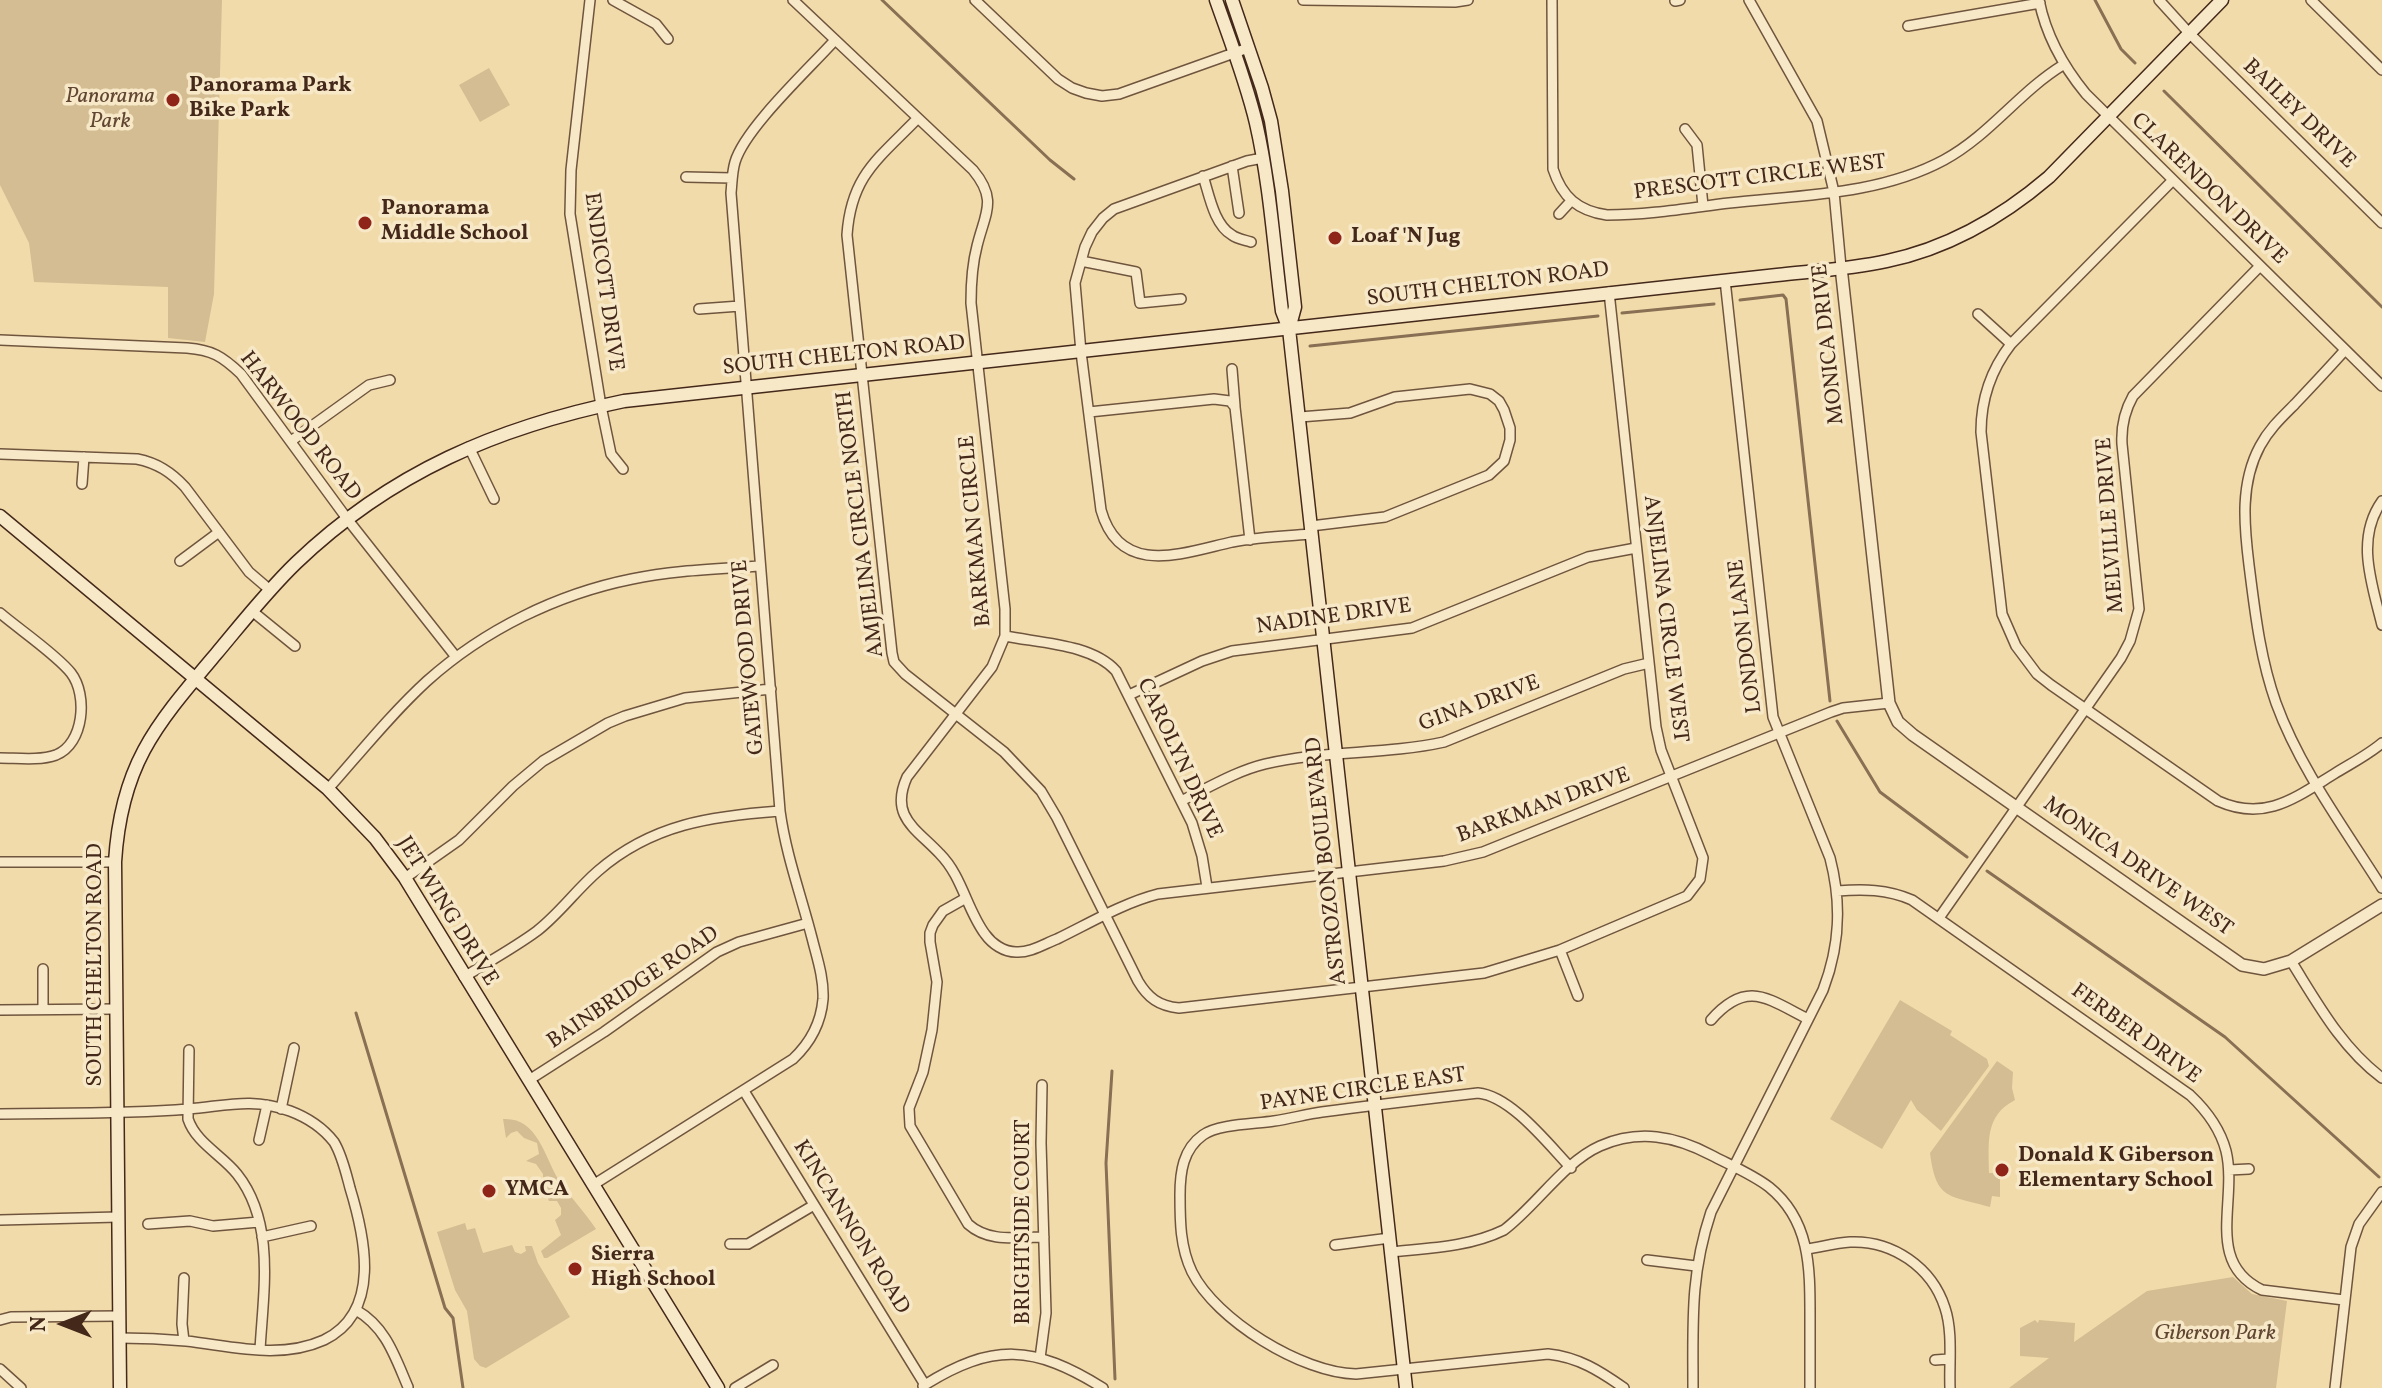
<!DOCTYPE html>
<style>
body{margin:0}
#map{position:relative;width:2382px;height:1388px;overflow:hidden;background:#f2dbaa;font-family:Vollkorn,serif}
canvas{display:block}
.north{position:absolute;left:24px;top:1284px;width:80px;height:80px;-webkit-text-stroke:6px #f7e8c8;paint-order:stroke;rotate:270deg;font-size:22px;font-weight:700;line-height:32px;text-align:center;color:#44281a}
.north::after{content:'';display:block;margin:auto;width:28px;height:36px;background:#44281a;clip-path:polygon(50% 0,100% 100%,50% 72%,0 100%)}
</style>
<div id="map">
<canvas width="2382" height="1388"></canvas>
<div class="north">N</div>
</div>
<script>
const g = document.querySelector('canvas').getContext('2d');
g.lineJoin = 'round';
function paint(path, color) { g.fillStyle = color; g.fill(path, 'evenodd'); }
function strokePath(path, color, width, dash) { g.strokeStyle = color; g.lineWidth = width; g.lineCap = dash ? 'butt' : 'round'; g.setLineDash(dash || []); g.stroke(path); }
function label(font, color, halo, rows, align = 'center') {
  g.font = font + ' Vollkorn,serif'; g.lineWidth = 7; g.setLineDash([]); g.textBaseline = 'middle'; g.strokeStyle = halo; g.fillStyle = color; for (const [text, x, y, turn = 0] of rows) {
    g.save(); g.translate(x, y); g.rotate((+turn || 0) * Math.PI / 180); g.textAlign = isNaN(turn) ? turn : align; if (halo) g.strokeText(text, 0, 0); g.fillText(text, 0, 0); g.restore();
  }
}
paint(new Path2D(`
 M0 0H222L214 294 205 342 168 338V287L34 282 29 243 0 185Z
 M489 68 510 105 480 122 459 85Z
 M1900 1000 1952 1031 1950 1035 1987 1059 1989 1066 1941 1131 1917 1110 1911 1100 1882 1149 1830 1119Z
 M1997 1061 2013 1072 2012 1088 2015 1100C1984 1116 1989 1143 1989 1173H2000V1197L1992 1196 1990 1207C1949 1195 1936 1201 1930 1153Z
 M503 1119C537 1117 544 1155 558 1179 569 1196 585 1212 596 1229L547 1258H544L541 1251 561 1235 555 1220 561 1215V1208L557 1201H549L546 1194 537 1197 543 1188V1174L536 1164 526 1161 539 1154 537 1143 524 1138 517 1131 511 1133 506 1138Z
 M465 1223 467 1230 475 1228 483 1253 512 1245 515 1252 521 1254 526 1251 525 1246H532L538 1263 570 1317 486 1368 480 1366 474 1359 467 1311 455 1290 437 1232Z
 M2233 1277 2252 1294 2287 1301 2276 1388H2009L2049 1358 2020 1356V1328L2035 1320 2038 1323 2039 1320 2075 1323 2074 1342 2147 1291Z`), '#d4bd92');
strokePath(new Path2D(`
 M882 0 1050 160 1074 179
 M2095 0 2121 49 2135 63
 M2164 91 2382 307
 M1740 300 1783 295 1786 299 1830 701
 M1622 313 1714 304
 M1310 346 1598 316
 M1837 721 1880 792 1967 857
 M1987 871 2225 1037 2379 1177
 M356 1013 445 1308 453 1318 463 1388
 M1112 1071 1106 1163 1115 1379`), '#896f53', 3);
const minor = new Path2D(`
 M590 0 571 170 570 214 601 406 611 454 623 469
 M613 0 656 24 668 39
 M793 0 973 170C998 200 985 213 977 246 972 265 971 283 971 303L1005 609V636L992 667 907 777C889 817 917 829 940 854 962 876 967 910 985 934 992 944 1004 952 1016 952 1030 953 1044 944 1057 939 1090 923 1123 903 1158 894L1444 861 1483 852 1831 712 1843 708 1889 703
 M975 0 1058 79 1072 88 1086 93 1102 96 1119 94 1248 48
 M1303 0 1455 2 1468 0
 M1552 0 1553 169C1562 197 1578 211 1607 215 1648 215 1689 208 1729 203 1801 195 1879 195 1944 160 1990 135 2019 92 2063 65
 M1749 0 1817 121 1834 192 1841 267
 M2039 0C2046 36 2063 66 2086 94L2382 386
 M2159 0 2189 33 2382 223
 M2311 0 2382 70
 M1675 1 1680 0
 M1908 26 2040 3
 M917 119C878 159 851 176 847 235L892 653 894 662 905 674 1004 752 1041 791 1057 818 1138 981C1148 998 1159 1006 1179 1008L1484 973 1560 950 1687 896 1700 879 1703 858 1661 750 1656 727 1609 292
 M1685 129 1697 145 1703 206
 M1263 158 1247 161 1114 209 1103 218 1092 232 1085 247 1075 283 1081 352 1101 510C1120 578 1183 553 1232 542 1258 537 1286 536 1312 534
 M1232 166 1239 213
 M1203 176C1209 194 1214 225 1232 235 1237 239 1245 240 1251 242
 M686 177 732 178
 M2173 180 2011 344C1990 371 1981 399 1981 432L2002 614 2016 646 2037 674 2051 685 2218 801C2265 822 2295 798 2334 774 2350 764 2368 755 2382 743
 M1559 214 1571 201
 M1081 261 1136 272 1140 303 1181 299
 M699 309 740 306
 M1978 314 2011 344
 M0 340 187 348C212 350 222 356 241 374L348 520 456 657
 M2345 350C2329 368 2312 386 2295 404 2282 417 2269 429 2260 446 2240 483 2244 525 2249 565 2255 612 2260 658 2276 703 2300 769 2345 829 2382 888
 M1232 369 1235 406
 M1089 412 1214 399 1230 401 1235 407 1250 540
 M1300 417 1350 413 1395 397 1470 389 1490 394 1499 401 1504 410 1510 428V440L1504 461 1489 475 1385 517 1311 526
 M291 441 369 385 390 380
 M469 447 494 499
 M0 454 137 459C157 463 171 472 185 487L249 572 270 590
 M82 484 84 457
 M2382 501C2355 539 2372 584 2382 625
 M180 561 219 532
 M252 611 295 646
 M0 613C20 630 57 655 71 673 88 695 84 744 56 755 39 761 17 758 0 758
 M1005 636C1040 643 1092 644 1116 671L1192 823 1202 856 1207 887
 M1129 695 1202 661 1232 651 1412 628 1588 557 1636 548
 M328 789C360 753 391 714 427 681 484 630 557 594 632 579 674 570 718 569 760 566
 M1181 801C1208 788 1236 771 1265 764 1324 750 1385 755 1444 742L1624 669 1649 663
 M0 862H115
 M405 878 459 840 513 786 543 761 608 723 625 716 685 698 771 689
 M1837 891C1863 889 1887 889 1912 900L2190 1095C2207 1111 2220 1128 2226 1151 2238 1201 2204 1262 2262 1290L2344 1300
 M966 898 943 911 933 925 930 933V942L937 982 932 1030 923 1072 909 1108 910 1126 968 1224C989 1243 1017 1237 1044 1237
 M1939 918 2121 658 2130 641 2139 609 2122 444C2121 426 2124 412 2133 396L2260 266
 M1560 950 1578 996
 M2291 961C2318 1004 2341 1047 2382 1078
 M43 969V1009
 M464 977C488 962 514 948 537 931 560 913 576 890 598 871 652 824 712 816 780 811
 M0 1010 116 1009
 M1711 1020C1747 979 1768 999 1808 1019
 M189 1050 188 1119C196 1143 222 1155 237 1174 276 1223 263 1293 260 1350
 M529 1080 604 1032 717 952 739 942 808 923
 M744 1091 925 1385
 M281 1109 294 1048
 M0 1114C63 1113 126 1114 188 1109 226 1106 251 1097 290 1111 306 1117 323 1128 334 1142 342 1155 346 1173 350 1188 365 1237 382 1312 324 1340 280 1360 231 1346 186 1341 164 1339 142 1338 120 1338
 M259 1140 267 1105
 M1571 1168C1548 1144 1511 1096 1478 1093 1426 1099 1374 1105 1322 1112 1306 1114 1290 1119 1274 1121 1255 1124 1218 1124 1203 1135 1183 1149 1180 1172 1180 1195 1180 1221 1180 1247 1192 1272 1216 1320 1302 1373 1356 1374L1548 1354C1578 1357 1600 1371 1624 1388
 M2229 1170 2249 1169
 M593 1185 793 1059C810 1043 821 1023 823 999 824 978 817 958 812 938 801 895 786 855 780 811L731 193C732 183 732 172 735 162 745 128 809 69 835 40
 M0 1220 118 1217
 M148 1224 190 1221 213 1226 259 1222
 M262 1237 311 1226
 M730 1244H748L814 1205
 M1335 1245 1390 1238
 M1807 1249C1821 1247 1835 1243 1850 1242 1892 1240 1932 1267 1945 1308 1953 1332 1949 1362 1950 1388
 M1391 1252C1430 1248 1469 1247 1504 1230 1536 1206 1564 1162 1600 1146 1639 1129 1675 1136 1711 1155 1730 1165 1752 1174 1769 1187 1810 1220 1810 1267 1810 1315 1810 1339 1810 1364 1810 1388
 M1647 1260 1696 1266
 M184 1278 182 1324 184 1341
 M356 1310C386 1327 395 1357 408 1387
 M0 1320 11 1317 119 1316
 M1040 1358 1046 1313 1041 1143 1042 1085
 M1935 1360 1949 1359
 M0 1369 21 1388
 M923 1386C993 1342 1034 1345 1103 1388
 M735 1388 773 1365
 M1693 1388C1693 1323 1690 1275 1711 1212L1823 990C1840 946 1842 904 1830 858L1773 717 1725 280
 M2335 1388 2351 1247 2359 1224 2382 1192`);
const tertiary = new Path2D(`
 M1841 267 1889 703 1898 722 1913 735 2242 965 2264 969 2291 961 2382 905`);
const secondary = new Path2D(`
 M1216 0C1230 40 1246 81 1256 123 1270 184 1274 248 1282 311L1289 329 1406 1388
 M1232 0 1262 88 1271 121 1282 191 1295 307 1289 329
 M0 516 328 789 375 838 405 878 718 1388
 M120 1388 115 862C121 764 156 725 216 654 242 623 267 591 296 563 391 472 498 427 624 401L1777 275C1814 271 1851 269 1887 261 1949 248 2001 218 2049 177L2222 0`);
strokePath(minor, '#70553e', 12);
strokePath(tertiary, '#70553e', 14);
strokePath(secondary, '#44281a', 15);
strokePath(minor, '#f7e8c8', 9);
strokePath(tertiary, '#f7e8c8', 11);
strokePath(secondary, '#f7e8c8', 12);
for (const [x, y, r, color] of [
 [173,100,8,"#8f2418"],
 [365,223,8,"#8f2418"],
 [1335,238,8,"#8f2418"],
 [2002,1170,8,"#8f2418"],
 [489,1191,8,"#8f2418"],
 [575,1269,8,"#8f2418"]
]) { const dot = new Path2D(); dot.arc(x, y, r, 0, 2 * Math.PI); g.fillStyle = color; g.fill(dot); strokePath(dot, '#f7e8c8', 3); }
label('bold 22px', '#44281a', '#f7e8c8', [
 ["Panorama Park",189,87],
 ["Bike Park",189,112],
 ["Panorama",381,210],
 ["Middle School",381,235],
 ["Loaf 'N Jug",1351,238],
 ["Donald K Giberson",2018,1157],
 ["Elementary School",2018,1182],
 ["YMCA",505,1191],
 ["Sierra",591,1256],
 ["High School",591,1281]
], 'left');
label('italic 22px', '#614632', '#f7e8c8', [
 ["Panorama",110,98],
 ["Park",110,123],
 ["Giberson Park",2215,1335]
]);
label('22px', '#44281a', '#f7e8c8', [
 ["BAILEY DRIVE",2298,115,44],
 ["PRESCOTT CIRCLE WEST",1760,179,-7],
 ["CLARENDON DRIVE",2208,190,44],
 ["ENDICOTT DRIVE",602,282,82],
 ["SOUTH CHELTON ROAD",1488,286,-7],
 ["MONICA DRIVE",1830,344,-96],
 ["SOUTH CHELTON ROAD",844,357,-6],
 ["HARWOOD ROAD",299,427,52],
 ["AMJELINA CIRCLE NORTH",862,524,-97],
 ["MELVILLE DRIVE",2112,525,-94],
 ["BARKMAN CIRCLE",977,531,-95],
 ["NADINE DRIVE",1334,618,-8],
 ["ANJELINA CIRCLE WEST",1664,619,83],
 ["LONDON LANE",1747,636,-97],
 ["GATEWOOD DRIVE",750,657,-95],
 ["GINA DRIVE",1480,705,-20],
 ["CAROLYN DRIVE",1178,759,65],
 ["BARKMAN DRIVE",1544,807,-20],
 ["ASTROZON BOULEVARD",1328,861,-96],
 ["MONICA DRIVE WEST",2137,868,35],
 ["JET WING DRIVE",446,912,58],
 ["SOUTH CHELTON ROAD",97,965,-90],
 ["BAINBRIDGE ROAD",634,989,-34],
 ["FERBER DRIVE",2135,1035,36],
 ["PAYNE CIRCLE EAST",1363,1091,-8],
 ["BRIGHTSIDE COURT",1025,1222,-90],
 ["KINCANNON ROAD",850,1228,58]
]);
</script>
